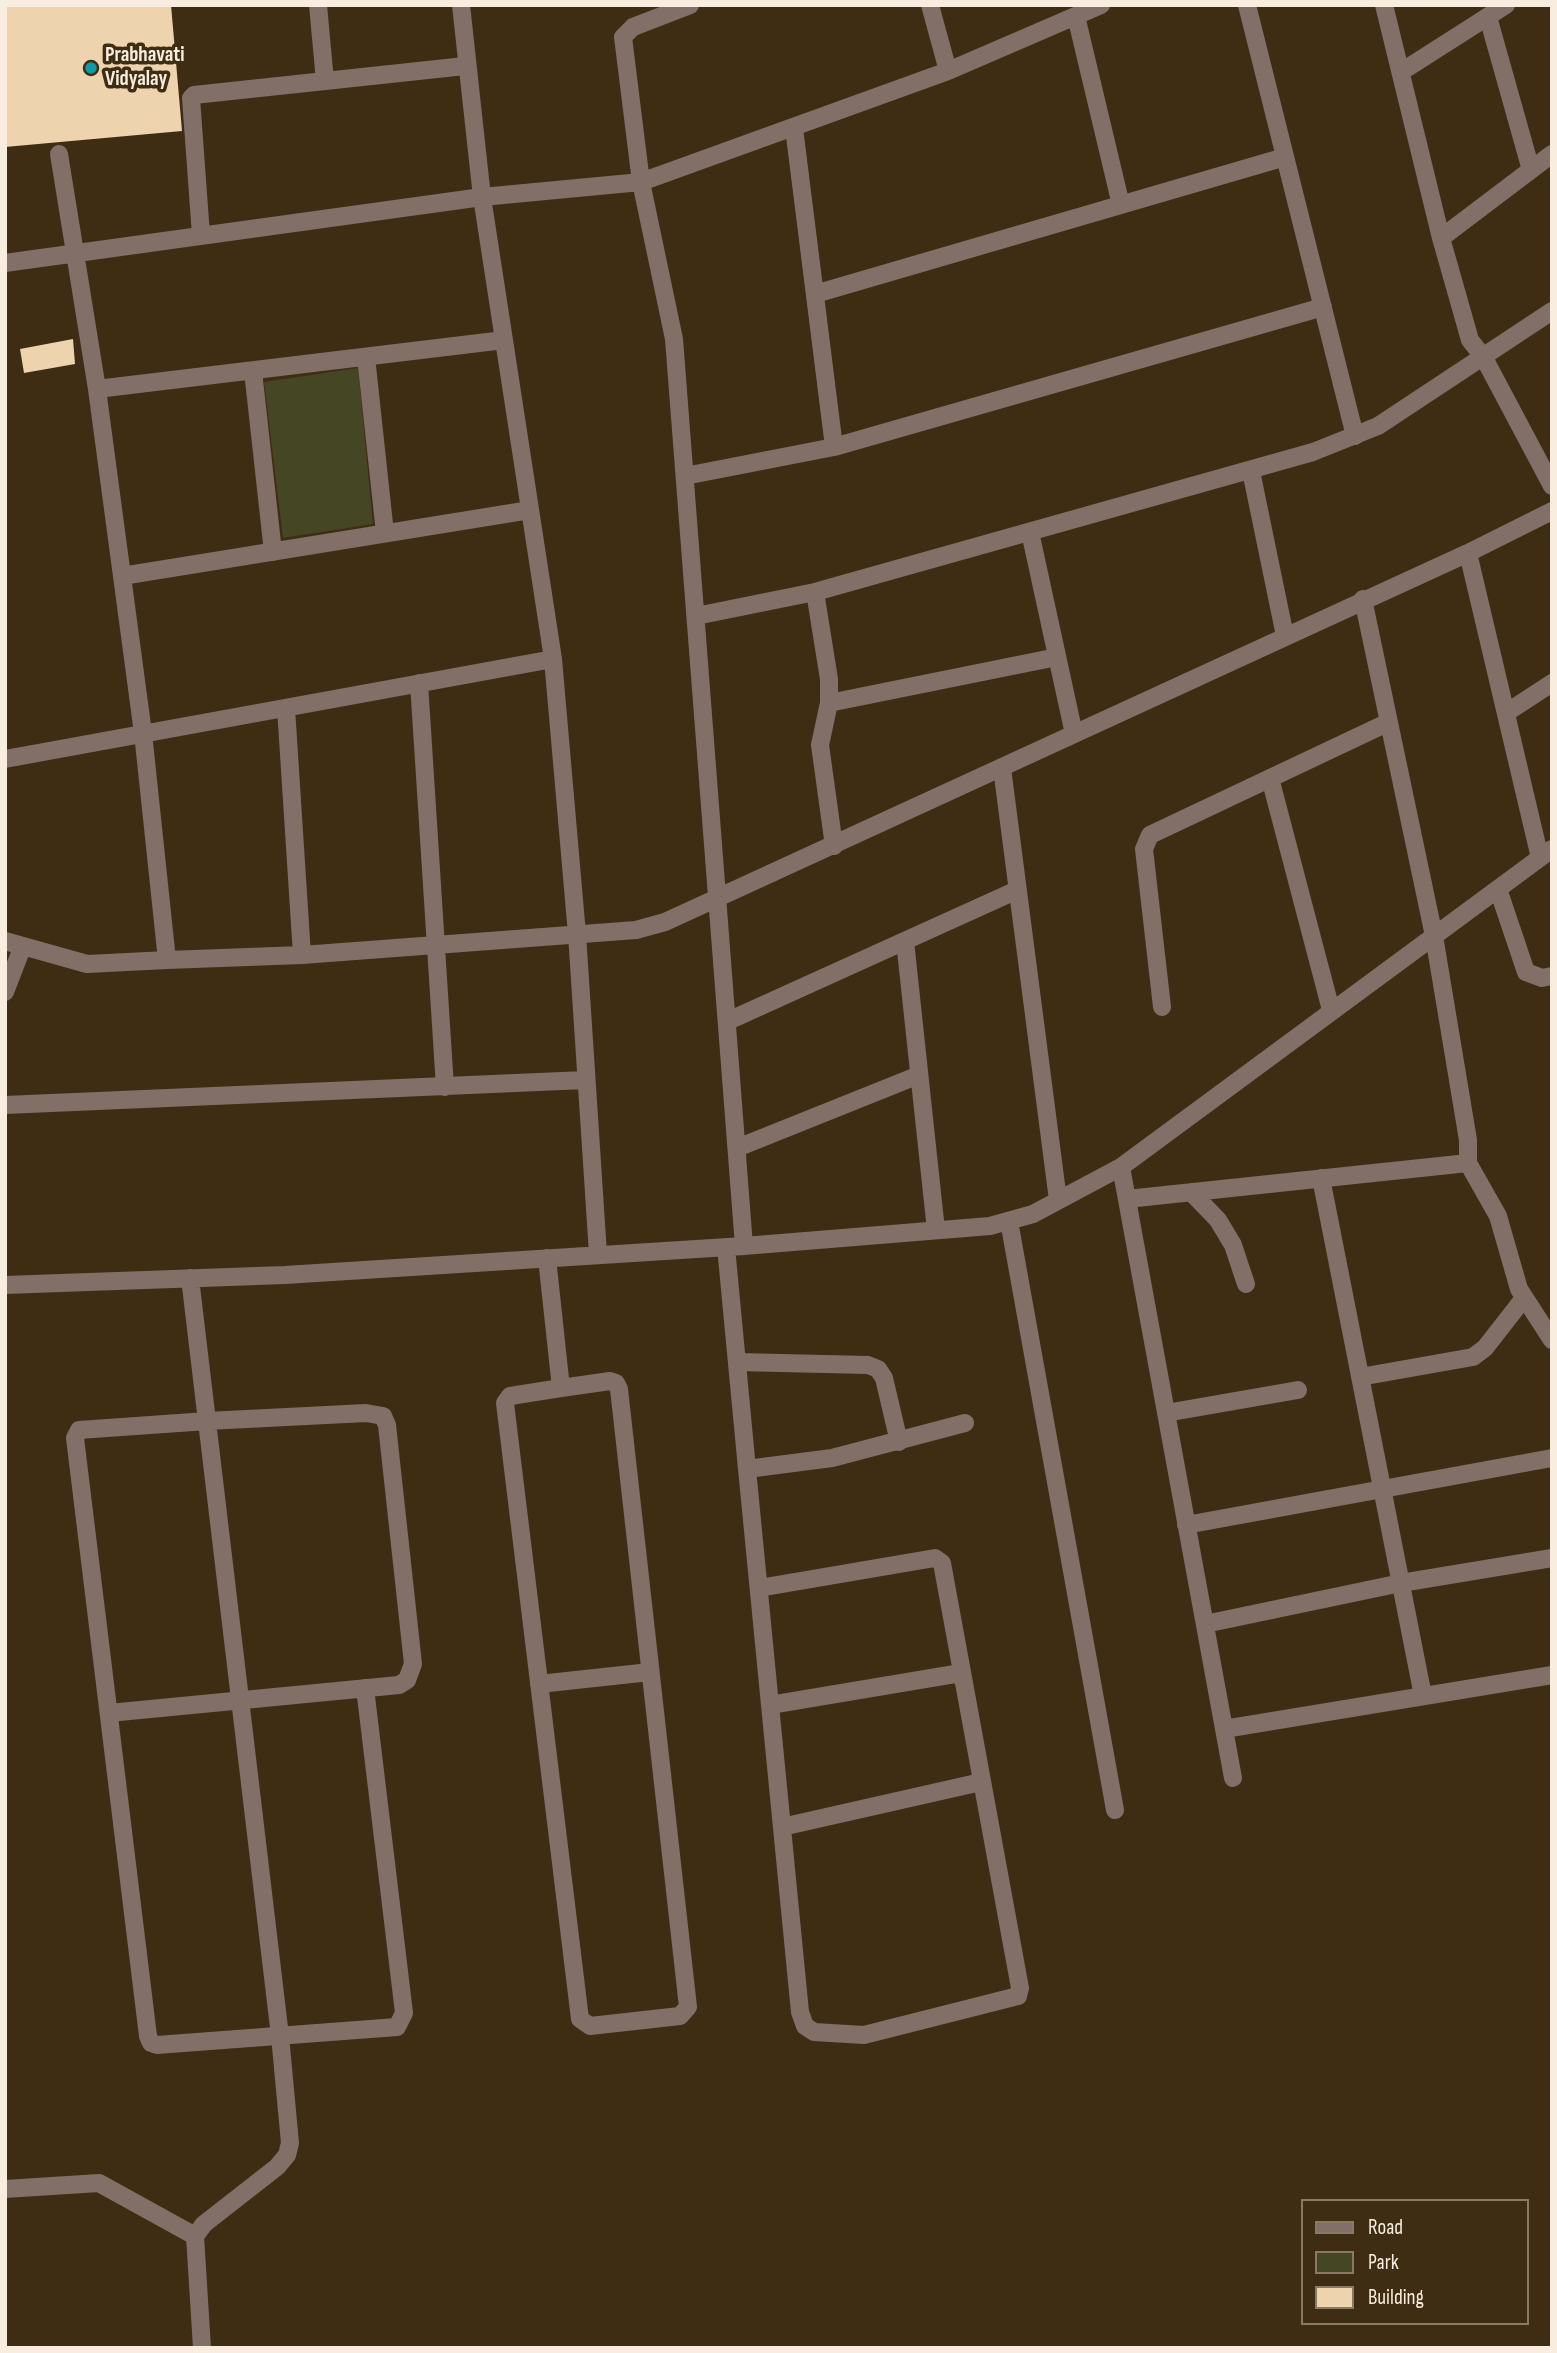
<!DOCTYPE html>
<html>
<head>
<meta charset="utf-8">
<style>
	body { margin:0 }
	#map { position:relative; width:1557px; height:2353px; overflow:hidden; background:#3e2d13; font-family:"Sofia Sans Condensed",sans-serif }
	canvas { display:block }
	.frame { position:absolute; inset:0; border:7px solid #f8edde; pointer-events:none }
	.legend { position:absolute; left:1301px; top:2199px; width:228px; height:126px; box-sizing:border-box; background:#3e2d13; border:2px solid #887a64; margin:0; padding:9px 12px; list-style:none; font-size:21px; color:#f8edde }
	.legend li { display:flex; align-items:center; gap:14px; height:35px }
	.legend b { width:35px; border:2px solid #887a64 }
</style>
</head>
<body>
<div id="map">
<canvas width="1557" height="2353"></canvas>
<div class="frame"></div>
<ul class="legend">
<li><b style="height:9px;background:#816f68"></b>Road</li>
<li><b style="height:19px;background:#454624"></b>Park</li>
<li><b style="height:19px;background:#edd3ae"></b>Building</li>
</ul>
</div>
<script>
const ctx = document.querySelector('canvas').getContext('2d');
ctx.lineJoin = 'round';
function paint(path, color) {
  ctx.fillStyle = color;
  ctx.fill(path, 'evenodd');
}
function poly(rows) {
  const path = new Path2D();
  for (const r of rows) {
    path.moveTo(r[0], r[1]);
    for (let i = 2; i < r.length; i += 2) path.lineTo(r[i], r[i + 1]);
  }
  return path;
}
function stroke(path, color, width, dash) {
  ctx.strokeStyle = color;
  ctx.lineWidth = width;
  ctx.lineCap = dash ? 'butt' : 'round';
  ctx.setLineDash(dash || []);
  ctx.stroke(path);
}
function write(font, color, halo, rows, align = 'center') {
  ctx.font = font + ' "Sofia Sans Condensed",sans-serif';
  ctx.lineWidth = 7;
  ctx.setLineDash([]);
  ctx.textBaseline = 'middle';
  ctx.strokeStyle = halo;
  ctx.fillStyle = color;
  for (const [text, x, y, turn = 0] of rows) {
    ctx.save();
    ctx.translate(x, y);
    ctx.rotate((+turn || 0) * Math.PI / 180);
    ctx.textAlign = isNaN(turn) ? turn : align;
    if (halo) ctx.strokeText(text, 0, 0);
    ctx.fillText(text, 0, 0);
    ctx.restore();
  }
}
const green = poly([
	[358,368,373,524,283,538,264,382]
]);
const building = poly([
	[5,5,171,5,182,131,5,147],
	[73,339,75,364,24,373,20,349]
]);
const street = poly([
	[318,5,325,81,465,66],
	[461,5,482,197,553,659,577,934,598,1254],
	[690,5,633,27,623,37,641,182,948,71,1101,5],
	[930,5,948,71],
	[1247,5,1355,436],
	[1384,5,1441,238,1552,154],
	[1076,16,1121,205],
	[1488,17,1531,170],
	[1401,72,1506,5],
	[794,128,834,447],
	[59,154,97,389,143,733,167,960,302,955,636,930,665,922,1468,553,1552,511],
	[201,235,191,98,194,95,325,81],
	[1441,238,1470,340,1484,358,1552,486],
	[5,263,482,197,641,182,674,339,744,1246],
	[815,294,1285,157],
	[366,357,385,533],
	[253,371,273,552],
	[97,389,504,340],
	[1251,471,1285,636],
	[685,476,834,447,1323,307],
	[1030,532,1074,734],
	[1468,553,1540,858],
	[122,576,530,510],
	[815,592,829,679,829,703,820,745,834,846],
	[1363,599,1434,936,1468,1140,1468,1163],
	[696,616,815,592,1313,452,1378,426,1552,311],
	[419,683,445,1087],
	[829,703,1057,657],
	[286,708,302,955],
	[1506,713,1552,683],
	[5,759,553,659],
	[1002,768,1058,1200],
	[1270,778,1331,1010],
	[1498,889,1526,972,1542,978,1552,976],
	[5,941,87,964,167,960],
	[905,941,936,1230],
	[5,992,22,948],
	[1162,1007,1144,849,1150,835,1389,722],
	[728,1021,1015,891],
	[5,1105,585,1080],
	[737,1148,919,1075],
	[1121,1167,1233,1778],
	[1321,1178,1423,1696],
	[1191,1192,1218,1220,1233,1245,1246,1284],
	[1127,1199,1468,1163,1498,1216,1519,1289,1552,1340],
	[1009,1221,1115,1810],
	[726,1247,747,1469,770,1705,800,2012,805,2026,814,2032,864,2035,1018,1996,1020,1988,942,1563,935,1558,759,1588],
	[547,1258,561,1388,610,1381,616,1383,619,1389,688,2007,680,2016,590,2026,580,2019,505,1403,510,1396,561,1388],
	[190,1278,280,2036,290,2143,287,2155,277,2167,204,2224,195,2236,202,2348],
	[5,1285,285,1275,744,1246,990,1226,1033,1214,1121,1167,1552,849],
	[737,1362,868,1365,878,1369,884,1378,899,1442],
	[1360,1377,1473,1357,1485,1348,1524,1298],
	[1166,1413,1298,1390],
	[747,1469,832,1458,965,1423],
	[1186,1525,1552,1458],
	[1205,1624,1401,1583,1552,1558],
	[539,1684,650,1672],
	[770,1705,961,1673],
	[109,1713,399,1685,407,1680,413,1664,387,1425,383,1416,366,1413,207,1421,79,1430,75,1438,148,2036,151,2043,157,2045,397,2027,404,2013,365,1688],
	[1224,1729,1552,1675],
	[782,1827,981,1782],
	[5,2189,99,2183,195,2236]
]);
const markers = [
	[91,68,7,"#0f9aa8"]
];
const poiNames = [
	["Prabhavati",105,56],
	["Vidyalay",105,80]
];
paint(green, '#454624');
paint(building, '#edd3ae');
stroke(street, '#816f68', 18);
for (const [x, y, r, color] of markers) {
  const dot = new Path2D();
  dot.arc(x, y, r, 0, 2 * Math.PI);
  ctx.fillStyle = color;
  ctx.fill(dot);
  stroke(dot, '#3e2d13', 2.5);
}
write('bold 21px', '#f8edde', '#3e2d13', poiNames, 'left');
</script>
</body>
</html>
